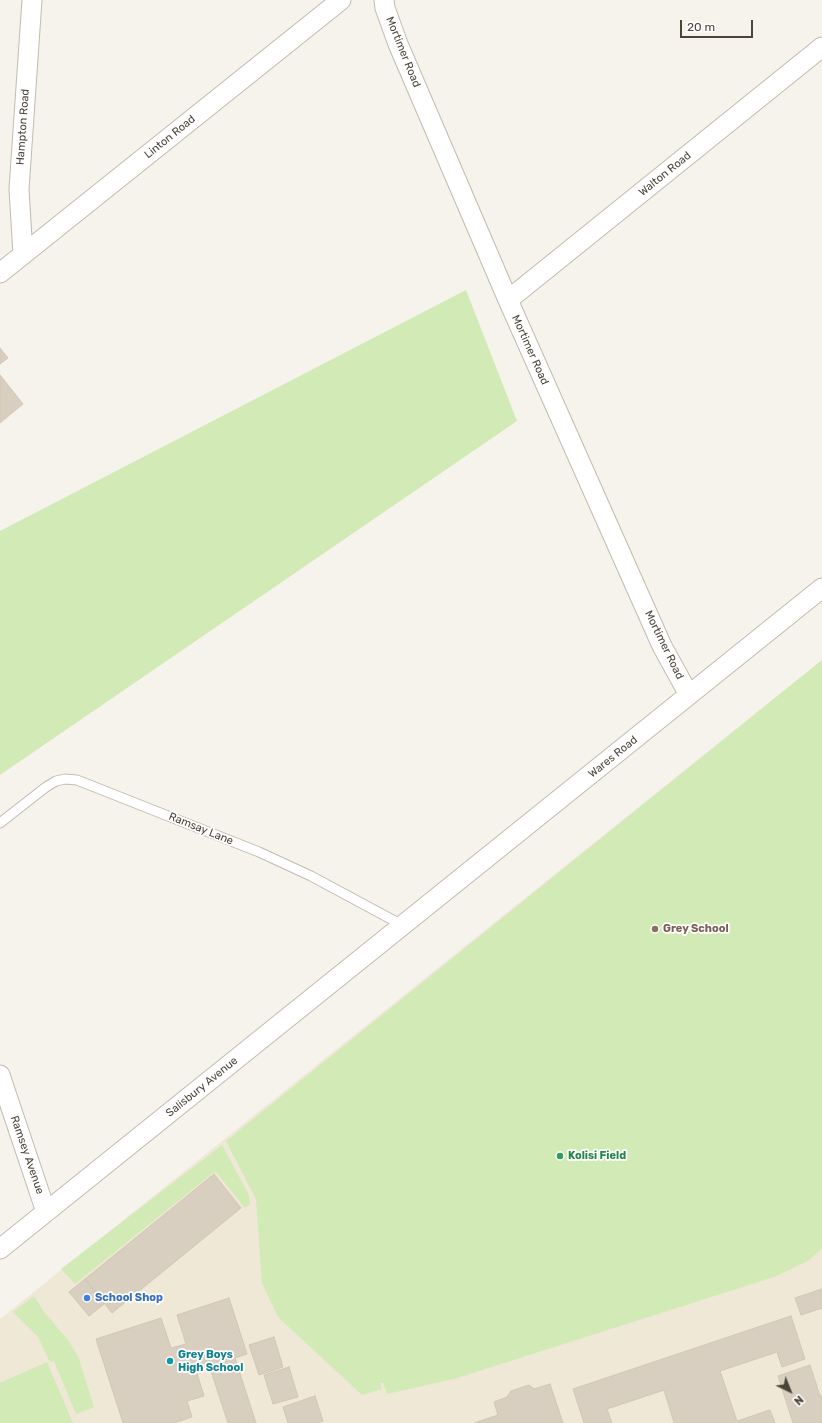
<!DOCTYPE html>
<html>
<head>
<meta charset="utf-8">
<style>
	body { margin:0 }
	#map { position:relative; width:822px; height:1423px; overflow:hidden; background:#f6f3ec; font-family:Rubik,sans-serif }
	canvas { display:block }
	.north { position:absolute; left:770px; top:1371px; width:40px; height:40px; -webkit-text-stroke:3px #fff; paint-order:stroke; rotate:137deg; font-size:11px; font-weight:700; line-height:16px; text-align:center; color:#4b4439 }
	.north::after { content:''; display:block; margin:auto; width:14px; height:18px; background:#4b4439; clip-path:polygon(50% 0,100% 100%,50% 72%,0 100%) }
	.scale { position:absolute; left:680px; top:20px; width:73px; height:18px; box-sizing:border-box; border:2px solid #4b4439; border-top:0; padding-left:5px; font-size:12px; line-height:14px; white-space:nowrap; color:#4b4439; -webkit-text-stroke:3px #fff; paint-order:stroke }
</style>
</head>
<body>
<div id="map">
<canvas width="822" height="1423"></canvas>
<div class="north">N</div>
<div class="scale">20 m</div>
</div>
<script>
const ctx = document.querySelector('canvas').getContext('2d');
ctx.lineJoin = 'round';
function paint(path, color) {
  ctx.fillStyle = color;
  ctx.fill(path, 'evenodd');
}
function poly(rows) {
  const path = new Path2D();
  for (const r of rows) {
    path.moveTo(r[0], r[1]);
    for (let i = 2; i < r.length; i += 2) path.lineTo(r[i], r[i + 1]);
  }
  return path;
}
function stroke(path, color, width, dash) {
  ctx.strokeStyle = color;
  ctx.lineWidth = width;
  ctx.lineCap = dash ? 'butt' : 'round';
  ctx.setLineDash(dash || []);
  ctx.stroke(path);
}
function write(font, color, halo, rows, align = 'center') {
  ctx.font = font + ' Rubik,sans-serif';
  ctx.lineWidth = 3.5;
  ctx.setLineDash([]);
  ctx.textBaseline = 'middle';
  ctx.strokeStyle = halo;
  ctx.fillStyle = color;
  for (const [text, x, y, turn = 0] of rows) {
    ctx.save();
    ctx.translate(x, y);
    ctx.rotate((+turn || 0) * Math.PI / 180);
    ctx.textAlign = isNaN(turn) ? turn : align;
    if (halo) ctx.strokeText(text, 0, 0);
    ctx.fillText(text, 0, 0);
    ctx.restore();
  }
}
const education = poly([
	[822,660,822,1423,0,1423,0,1319]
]);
const green = poly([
	[466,290,517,421,0,775,0,531],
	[822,660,822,1248,808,1261,774,1277,454,1379,387,1394,383,1383,380,1383,382,1389,362,1395,278,1317,262,1283,256,1199,226,1141],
	[222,1145,249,1195,250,1204,245,1208,216,1172,213,1173,75,1284,61,1269],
	[34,1296,44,1312,67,1339,78,1356,94,1407,76,1414,54,1361,50,1362,38,1337,13,1312],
	[47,1362,73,1423,0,1423,0,1383]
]);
const building = poly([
	[0,348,8,358,0,364,0,348],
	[0,375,23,404,0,423,0,375],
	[214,1174,241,1208,112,1313,85,1279,214,1174],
	[85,1279,104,1304,89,1316,69,1292,85,1279],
	[822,1289,822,1308,801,1315,795,1298,822,1289],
	[229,1298,247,1354,235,1358,256,1423,228,1423,209,1365,196,1370,204,1396,187,1401,192,1417,174,1423,123,1423,96,1339,161,1318,171,1348,186,1344,177,1315,229,1298],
	[791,1316,805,1359,782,1367,777,1352,720,1371,737,1421,770,1410,775,1423,674,1423,664,1390,607,1409,612,1423,584,1423,573,1389,791,1316],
	[274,1337,283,1367,259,1375,249,1345,274,1337],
	[810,1365,820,1396,822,1396,822,1423,793,1423,778,1376,810,1365],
	[289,1367,298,1397,273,1404,264,1375,289,1367],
	[550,1384,563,1423,474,1423,498,1415,494,1402,507,1397,511,1391,529,1385,534,1389,550,1384],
	[315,1396,323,1421,317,1423,288,1423,283,1407,315,1396]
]);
const service = poly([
	[0,823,46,787,56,781,65,779,77,780,259,852,311,876,404,926]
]);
const minor = poly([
	[384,0,385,8,398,44,508,300,662,646,689,695],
	[23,255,19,189,32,0],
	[0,273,341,0],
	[508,300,822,47],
	[0,1075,46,1212],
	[0,1249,822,588]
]);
const markers = [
	[655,929,4,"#8d6e63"],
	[560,1156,4,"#2e9e5b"],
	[87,1298,4,"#3f7fe0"],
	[170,1361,4,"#0f9aa8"]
];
const streetNames = [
	["Mortimer Road",403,52,68],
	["Hampton Road",23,127,-86],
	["Linton Road",170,137,-39],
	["Walton Road",665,174,-39],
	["Mortimer Road",530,350,66],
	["Mortimer Road",664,645,64],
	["Wares Road",613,757,-39],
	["Ramsay Lane",201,829,22],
	["Salisbury Avenue",202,1087,-39],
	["Ramsey Avenue",27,1155,71]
];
const educationNames = [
	["Grey School",663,929]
];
const leisureNames = [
	["Kolisi Field",568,1156]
];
const shopNames = [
	["School Shop",95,1298]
];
const cultureNames = [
	["Grey Boys",178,1355],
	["High School",178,1368]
];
paint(education, '#efe8d6');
paint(green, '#d2eab5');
paint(building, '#d8cfc1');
stroke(building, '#d3c7b4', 1);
stroke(service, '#c2bbae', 11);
stroke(minor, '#c2bbae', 21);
stroke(service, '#fff', 9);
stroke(minor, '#fff', 19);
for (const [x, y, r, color] of markers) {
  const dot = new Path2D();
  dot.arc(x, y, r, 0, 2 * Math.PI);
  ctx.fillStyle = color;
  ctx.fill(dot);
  stroke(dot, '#fff', 1.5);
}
write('11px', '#4b4439', '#fff', streetNames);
write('bold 11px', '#785e54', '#fff', educationNames, 'left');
write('bold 11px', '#27864d', '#fff', leisureNames, 'left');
write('bold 11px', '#366cbe', '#fff', shopNames, 'left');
write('bold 11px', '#0d838f', '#fff', cultureNames, 'left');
</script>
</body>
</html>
